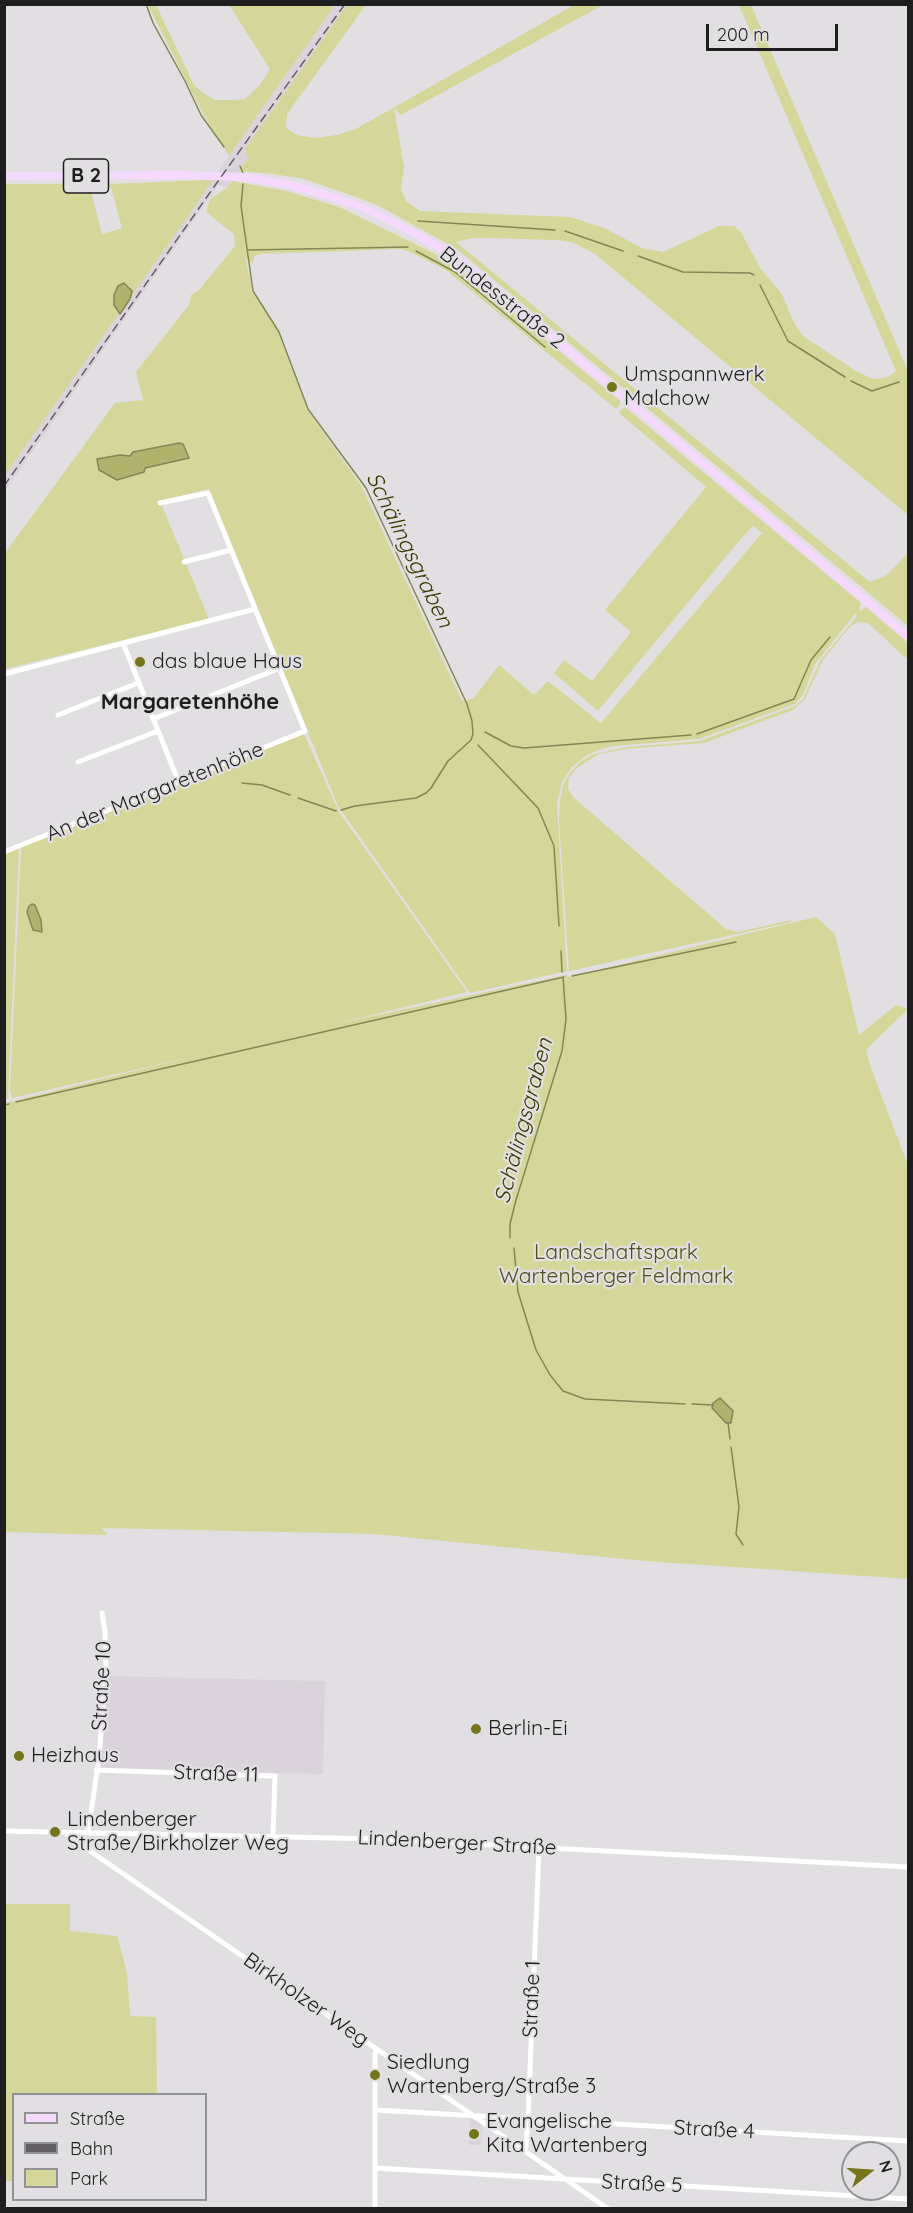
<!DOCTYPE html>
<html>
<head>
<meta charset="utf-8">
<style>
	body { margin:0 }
	#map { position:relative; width:913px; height:2213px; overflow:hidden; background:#e1dfe2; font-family:Quicksand,sans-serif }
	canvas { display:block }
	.frame { position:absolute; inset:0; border:6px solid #1f1e1f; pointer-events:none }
	.legend { position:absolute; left:12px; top:2093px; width:195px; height:108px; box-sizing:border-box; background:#e1dfe2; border:2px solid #939294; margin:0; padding:8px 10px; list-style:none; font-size:18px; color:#1f1e1f }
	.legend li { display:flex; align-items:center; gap:12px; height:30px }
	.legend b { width:30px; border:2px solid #939294 }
	.north { position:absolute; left:841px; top:2141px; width:60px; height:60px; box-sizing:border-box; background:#e1dfe2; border:2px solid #939294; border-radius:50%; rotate:73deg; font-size:16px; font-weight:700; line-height:24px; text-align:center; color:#1f1e1f }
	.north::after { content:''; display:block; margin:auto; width:21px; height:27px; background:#75751c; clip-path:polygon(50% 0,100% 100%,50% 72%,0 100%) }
	.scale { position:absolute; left:706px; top:24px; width:132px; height:27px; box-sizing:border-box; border:3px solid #1f1e1f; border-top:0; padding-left:8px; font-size:18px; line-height:21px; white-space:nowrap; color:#1f1e1f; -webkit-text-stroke:4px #e1dfe2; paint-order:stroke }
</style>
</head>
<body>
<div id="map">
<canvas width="913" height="2213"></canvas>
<div class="frame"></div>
<ul class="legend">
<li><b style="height:8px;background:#f5d9fe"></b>Straße</li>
<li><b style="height:8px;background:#615f61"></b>Bahn</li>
<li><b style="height:16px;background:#d5d79a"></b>Park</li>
</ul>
<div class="north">N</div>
<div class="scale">200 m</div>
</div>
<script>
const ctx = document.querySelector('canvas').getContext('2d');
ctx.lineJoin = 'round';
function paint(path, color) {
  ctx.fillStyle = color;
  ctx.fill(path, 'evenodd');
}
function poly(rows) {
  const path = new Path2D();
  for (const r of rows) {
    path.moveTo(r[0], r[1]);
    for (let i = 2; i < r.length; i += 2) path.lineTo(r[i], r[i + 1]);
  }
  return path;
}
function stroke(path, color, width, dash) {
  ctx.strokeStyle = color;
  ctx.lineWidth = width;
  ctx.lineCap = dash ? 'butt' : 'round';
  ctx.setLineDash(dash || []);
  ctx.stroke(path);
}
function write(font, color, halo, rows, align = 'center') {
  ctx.font = font + ' Quicksand,sans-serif';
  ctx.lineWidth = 4.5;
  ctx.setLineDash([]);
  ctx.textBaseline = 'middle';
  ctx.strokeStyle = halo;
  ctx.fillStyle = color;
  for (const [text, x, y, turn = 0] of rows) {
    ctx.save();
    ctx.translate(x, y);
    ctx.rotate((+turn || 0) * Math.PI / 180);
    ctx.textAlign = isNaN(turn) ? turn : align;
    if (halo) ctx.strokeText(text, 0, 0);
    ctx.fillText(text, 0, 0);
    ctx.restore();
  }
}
const built = poly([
	[335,5,347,5,246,149,248,159,227,188,218,185,5,491,5,475],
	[107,1676,325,1681,323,1774,98,1769],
	[470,2118,482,2125,481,2145,469,2145]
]);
const green = poly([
	[148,5,156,5,194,85,203,93,215,100,234,100,245,99,260,85,270,69,229,5,335,5,229,156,202,112],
	[347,5,366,5,287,114,286,128,297,135,315,138,336,135,356,129,574,5,603,5,401,115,394,108,404,167,401,190,406,201,420,211,570,217,604,228,642,248,663,252,719,226,734,226,741,232,760,268,782,294,793,321,803,336,856,371,873,379,888,377,896,371,739,5,751,5,908,371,908,515,595,254,572,242,556,240,486,238,473,238,456,242,870,582,887,575,908,553,908,626,457,249,379,206,356,197,304,179,273,174,238,171,248,159,245,149],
	[209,180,212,182,5,475,5,184,89,184,102,234,122,228,110,184],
	[232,181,287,191,339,207,442,257,458,268,620,401,620,405,616,409,446,270,410,252,400,249,261,254,254,256,253,263,246,259,252,292,276,327,308,411,362,487,462,701,474,698,499,665,534,695,548,681,601,723,762,533,753,526,739,541,598,711,554,673,564,660,592,681,631,632,605,610,706,487,619,413,622,409,626,408,861,603,859,608,861,611,866,607,908,643,908,660,868,623,857,622,849,628,823,660,805,699,793,710,704,743,625,749,599,754,577,768,569,778,568,789,574,798,726,929,738,932,791,920,791,922,569,971,559,820,560,800,563,785,570,773,580,762,594,754,628,747,700,741,795,706,803,699,820,661,857,616,855,614,815,664,803,695,795,704,699,739,614,746,601,749,587,755,572,767,562,782,557,804,567,971,470,993,338,806,209,489,160,501,209,619,5,669,5,553,115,403,143,400,136,372,189,305,191,295,198,291,235,246,234,234,206,212,210,199,227,188],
	[304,734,339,812,467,992,335,1024,566,975,569,977,816,917,835,934,859,1035,896,1005,908,1009,866,1050,871,1068,908,1165,908,1579,645,1561,374,1534,102,1528,107,1535,5,1532,5,1103,191,1057,12,1098,10,1089,21,850,22,847],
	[27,909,39,916,43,931,33,930],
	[19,848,8,1099,5,1100,5,854],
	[5,1904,70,1904,70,1931,117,1936,127,1972,130,2016,156,2017,157,2094,14,2094,13,2181,4,2181]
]);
const water = poly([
	[124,283,132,291,130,299,120,314,114,305,114,295,118,286,124,283],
	[179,443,183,444,189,458,145,468,144,472,117,480,99,470,97,459,120,455,130,456,133,452,179,443],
	[32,904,35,905,41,920,42,932,33,930,27,912,29,906,32,904],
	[720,1398,733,1411,731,1423,726,1423,712,1408,713,1403,720,1398]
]);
const stream = poly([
	[146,4,153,23,185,81,201,115,224,147],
	[240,166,243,173],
	[243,184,241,206,253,291,279,332,308,409,366,488,467,704,472,721,473,734,471,740,448,761,431,788,426,793,416,798,355,806,341,810],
	[418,221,555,230],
	[565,231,623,251],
	[247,250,408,247],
	[416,251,455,272,545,347],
	[638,256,683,272,750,273,754,275],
	[760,285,788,341,845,377],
	[851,381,872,391,899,382],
	[485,732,511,746,524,748,691,735],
	[697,734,794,699,811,660,830,637],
	[478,745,538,808,554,846,559,926],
	[242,783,262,785,290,795],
	[298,798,336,811],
	[561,951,562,972],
	[572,976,736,942],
	[16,1102,564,977],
	[4,1105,9,1104],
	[510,1238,510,1224,516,1200,562,1051,566,1019,563,977],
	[514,1248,518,1292,536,1350,550,1375,563,1391,585,1399,685,1404],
	[692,1404,713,1405],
	[728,1422,730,1439],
	[731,1447,739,1507,736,1534,743,1545]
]);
const minor = poly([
	[184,562,231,550],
	[123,643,179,783],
	[4,674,255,609],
	[58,715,138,683],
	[153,719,280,668],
	[78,762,158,731],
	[4,852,305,731,208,493,160,503],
	[96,1770,275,1776,273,1835],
	[4,1831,379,1839,908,1867],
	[67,1832,67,1835,607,2208],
	[88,1832,99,1759,106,1670,105,1632,102,1613],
	[375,2110,908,2141],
	[524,2151,526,2147,528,2119,539,1848],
	[375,2168,908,2199],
	[375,2208,375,2054,377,2049]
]);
const primary = poly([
	[4,176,178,175,244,177,290,185,323,194,361,207,401,226,446,251,470,268,908,636]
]);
const rail = poly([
	[4,486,216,184,345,4]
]);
const markers = [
	[612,387,6,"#75751c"],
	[140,662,6,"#75751c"],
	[476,1729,6,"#75751c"],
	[19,1756,6,"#75751c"],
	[55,1832,6,"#75751c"],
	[375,2075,6,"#75751c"],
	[474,2134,6,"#75751c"]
];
const shields = [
	[86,176,45]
];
const shieldNames = [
	["B 2",86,176]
];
const streetNames = [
	["Bundesstraße 2",502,298,38],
	["An der Margaretenhöhe",155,792,-22],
	["Straße 10",102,1686,-87],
	["Straße 11",216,1774,2],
	["Lindenberger Straße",457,1843,3],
	["Straße 1",532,1999,-88],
	["Birkholzer Weg",306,2000,35],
	["Straße 4",714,2130,3],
	["Straße 5",642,2184,3]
];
const poiNames = [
	["Umspannwerk",624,375],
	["Malchow",624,399],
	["das blaue Haus",152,662],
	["Berlin-Ei",488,1729],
	["Heizhaus",31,1756],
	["Lindenberger",67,1820],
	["Straße/Birkholzer Weg",67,1844],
	["Siedlung",387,2063],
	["Wartenberg/Straße 3",387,2087],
	["Evangelische",486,2122],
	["Kita Wartenberg",486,2146]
];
const parkNames = [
	["Landschaftspark",616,1253],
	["Wartenberger Feldmark",616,1277]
];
const waterNames = [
	["Schälingsgraben",409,550,64],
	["Schälingsgraben",524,1121,-75]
];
const neighbourhoodNames = [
	["Margaretenhöhe",190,702]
];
paint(built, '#dad3dc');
paint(green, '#d5d79a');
paint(water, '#b1b36c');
stroke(water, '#858655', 1.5);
stroke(stream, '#858655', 1.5);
stroke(minor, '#fff', 5);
stroke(primary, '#f5d9fe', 8);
stroke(rail, '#615f61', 1.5, [9, 4.5]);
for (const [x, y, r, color] of markers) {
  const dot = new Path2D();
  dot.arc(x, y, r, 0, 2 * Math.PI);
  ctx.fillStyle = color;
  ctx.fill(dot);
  stroke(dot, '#e1dfe2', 2);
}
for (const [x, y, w] of shields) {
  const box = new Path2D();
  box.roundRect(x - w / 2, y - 17, w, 34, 4.5);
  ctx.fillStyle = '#e1dfe2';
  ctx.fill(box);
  stroke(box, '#1f1e1f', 1.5);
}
write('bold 20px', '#1f1e1f', null, shieldNames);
write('21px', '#1f1e1f', '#e1dfe2', streetNames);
write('21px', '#1f1e1f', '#e1dfe2', poiNames, 'left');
write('21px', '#4f4f1a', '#e1dfe2', parkNames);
write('italic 22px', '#3a3a00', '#e1dfe2', waterNames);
write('bold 22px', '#1f1e1f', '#e1dfe2', neighbourhoodNames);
</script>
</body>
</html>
